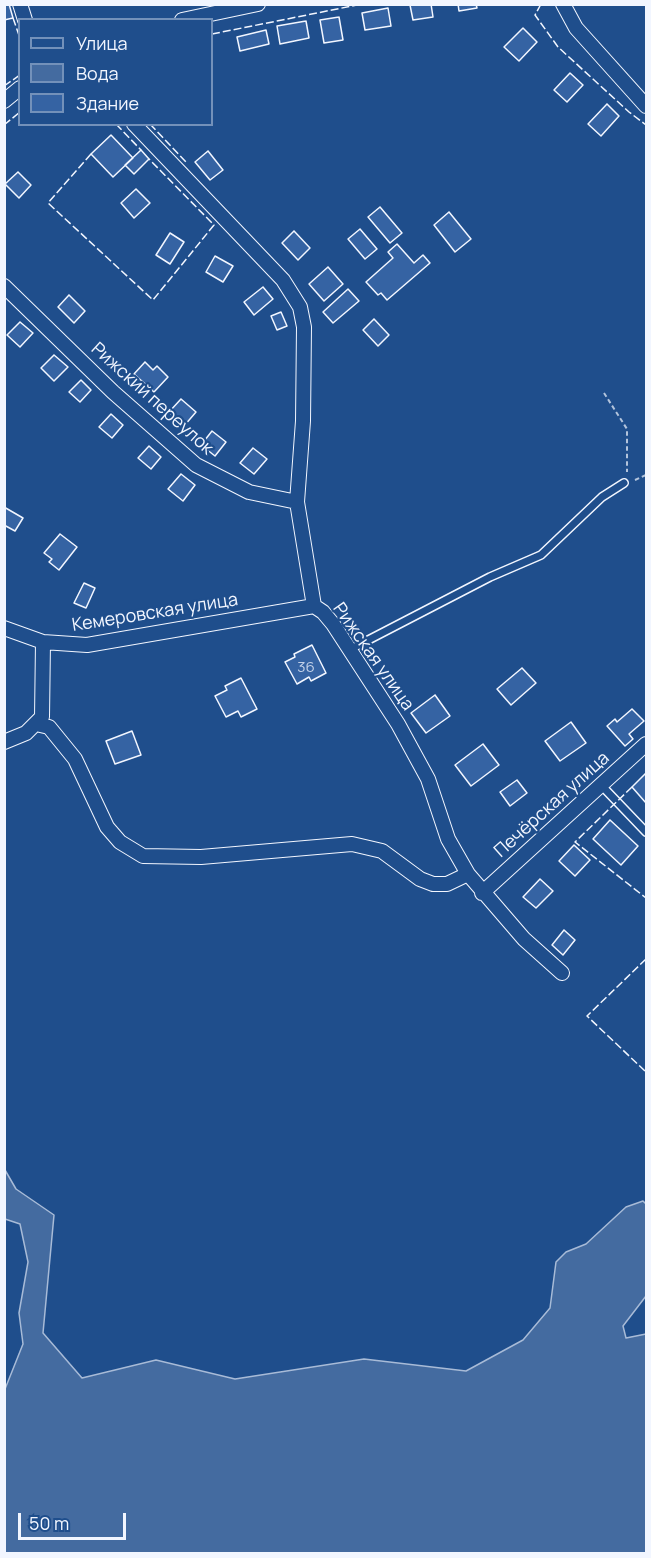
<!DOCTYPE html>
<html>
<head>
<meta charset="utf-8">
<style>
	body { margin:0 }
	#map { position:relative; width:651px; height:1558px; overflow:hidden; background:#1f4e8c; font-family:Manrope,sans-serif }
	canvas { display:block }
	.frame { position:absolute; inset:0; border:6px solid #f2f6ff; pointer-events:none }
	.legend { position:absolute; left:18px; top:18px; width:195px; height:108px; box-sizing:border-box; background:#1f4e8c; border:2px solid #7391ba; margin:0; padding:8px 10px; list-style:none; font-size:18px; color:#f2f6ff }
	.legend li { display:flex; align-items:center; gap:12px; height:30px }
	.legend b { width:30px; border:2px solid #7391ba }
	.scale { position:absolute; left:18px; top:1513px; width:108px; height:27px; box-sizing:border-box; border:3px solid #f2f6ff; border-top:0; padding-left:8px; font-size:18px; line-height:21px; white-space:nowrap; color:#f2f6ff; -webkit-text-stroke:4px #1f4e8c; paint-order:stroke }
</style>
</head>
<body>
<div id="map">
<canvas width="651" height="1558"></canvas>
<div class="frame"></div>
<ul class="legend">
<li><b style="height:8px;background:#1f4e8c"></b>Улица</li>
<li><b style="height:16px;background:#446ba0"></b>Вода</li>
<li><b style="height:16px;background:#3563a3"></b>Здание</li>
</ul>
<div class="scale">50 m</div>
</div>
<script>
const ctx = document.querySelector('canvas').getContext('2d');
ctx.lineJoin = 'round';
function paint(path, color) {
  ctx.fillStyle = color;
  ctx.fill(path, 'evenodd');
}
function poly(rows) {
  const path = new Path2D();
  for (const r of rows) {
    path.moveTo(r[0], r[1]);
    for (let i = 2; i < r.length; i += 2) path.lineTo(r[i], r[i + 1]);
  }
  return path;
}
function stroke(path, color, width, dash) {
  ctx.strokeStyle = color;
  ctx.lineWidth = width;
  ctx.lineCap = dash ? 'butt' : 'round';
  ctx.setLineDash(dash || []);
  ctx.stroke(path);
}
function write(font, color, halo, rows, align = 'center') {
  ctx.font = font + ' Manrope,sans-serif';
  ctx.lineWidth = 4.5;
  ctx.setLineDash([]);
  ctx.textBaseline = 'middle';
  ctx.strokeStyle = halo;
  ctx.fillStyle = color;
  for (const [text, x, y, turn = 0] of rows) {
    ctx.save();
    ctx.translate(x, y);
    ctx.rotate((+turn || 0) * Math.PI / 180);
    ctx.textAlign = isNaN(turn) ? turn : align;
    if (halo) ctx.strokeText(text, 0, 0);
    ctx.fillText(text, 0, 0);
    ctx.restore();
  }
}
const water = poly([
	[5,1170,16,1189,54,1215,43,1333,82,1378,156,1360,235,1379,364,1359,466,1371,523,1340,550,1308,556,1262,566,1252,586,1244,626,1207,643,1201,646,1204,646,1296,623,1326,626,1338,646,1334,646,1553,5,1553,5,1389,23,1344,19,1313,28,1262,20,1224,5,1219,5,1170]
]);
const building = poly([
	[4,4,9,4,13,18,4,20,4,4],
	[431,4,433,17,413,20,410,5,431,4],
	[458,4,476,4,477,8,459,11,458,4],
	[388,8,391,26,365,30,362,13,388,8],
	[339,17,343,40,324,43,320,20,339,17],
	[306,21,309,38,280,44,277,26,306,21],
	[523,28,537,42,519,61,504,47,523,28],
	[266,30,269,44,240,51,237,37,266,30],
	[570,73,583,85,567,102,554,90,570,73],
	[607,104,619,116,601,136,588,124,607,104],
	[111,135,133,158,113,177,91,154,111,135],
	[141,150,149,159,134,174,125,165,141,150],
	[208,151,223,170,210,180,195,162,208,151],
	[18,172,31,185,19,198,5,184,18,172],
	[136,189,150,203,134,218,121,203,136,189],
	[380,207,402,233,390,243,368,217,380,207],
	[449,212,471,239,455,252,434,225,449,212],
	[360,229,377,249,365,259,348,239,360,229],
	[294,231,310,248,298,260,282,243,294,231],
	[170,233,184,242,170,264,156,255,170,233],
	[397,244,414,263,423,255,430,263,387,300,381,293,378,295,366,282,393,258,388,252,397,244],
	[215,256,233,266,223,282,206,272,215,256],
	[328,267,343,284,324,301,309,284,328,267],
	[263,287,273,299,254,315,244,302,263,287],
	[348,289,359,301,333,323,323,312,348,289],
	[69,295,85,311,74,323,58,307,69,295],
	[281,312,287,326,277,330,271,316,281,312],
	[374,319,389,335,378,346,363,330,374,319],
	[20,322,33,333,20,347,7,335,20,322],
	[54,355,68,367,54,381,41,368,54,355],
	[145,362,153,370,157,366,168,377,154,392,134,374,145,362],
	[81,380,91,390,80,402,69,392,81,380],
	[181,399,196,412,184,426,169,412,181,399],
	[111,414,123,425,112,438,99,427,111,414],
	[212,431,226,442,215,456,201,445,212,431],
	[149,446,161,457,151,469,138,458,149,446],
	[253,448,267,459,254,474,240,463,253,448],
	[181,474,195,485,183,501,168,489,181,474],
	[4,507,23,518,15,531,4,525,4,507],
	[60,534,77,547,59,570,49,562,52,559,44,553,60,534],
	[84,583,95,588,86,608,74,603,84,583],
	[312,645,326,673,311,681,309,677,297,684,285,662,295,657,294,654,312,645],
	[522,668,536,683,511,705,497,689,522,668],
	[241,678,257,709,241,717,238,711,226,717,215,696,227,690,225,686,241,678],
	[435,695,450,716,426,733,411,713,435,695],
	[632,709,644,721,629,734,633,739,625,746,607,726,615,719,617,722,632,709],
	[571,722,586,743,560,761,545,741,571,722],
	[132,731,141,755,115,764,106,741,132,731],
	[483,744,499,765,471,786,455,765,483,744],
	[646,773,646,803,632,787,646,773],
	[517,780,527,793,510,806,500,792,517,780],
	[610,820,638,846,621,865,593,839,610,820],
	[574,845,590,860,575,876,559,861,574,845],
	[540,879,553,891,536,908,523,897,540,879],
	[564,930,575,940,563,955,552,945,564,930]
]);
const path = poly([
	[604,393,627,429,627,472],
	[635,480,646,475]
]);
const lane = poly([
	[349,650,490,577,541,555,602,497,624,483],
	[601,785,646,832]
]);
const street = poly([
	[20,4,25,20],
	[563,4,576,28,646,106],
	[182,20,258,4],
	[4,101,20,88],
	[134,124,283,280,300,307,304,327,303,421,297,502,314,606,323,612,333,624,398,724,428,779,448,839,468,874,524,939,562,973],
	[4,286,113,392,196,465,249,492,297,502],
	[4,628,43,642,87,645,314,606],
	[36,724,49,727,75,759,107,827,120,842,143,856,201,857,352,844,382,851,420,879,433,884,447,884,468,874],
	[4,742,26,733,42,717,43,642],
	[482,893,646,744]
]);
const fence = poly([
	[541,4,535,15,558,47,629,112,646,125],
	[13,18,20,38],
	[212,34,362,4],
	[4,86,20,75],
	[116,124,141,150],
	[150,124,186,162],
	[4,125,20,112],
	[91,154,48,203,153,300,214,225,149,159],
	[632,787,575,842,646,898],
	[646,959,587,1016,646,1072]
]);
const numberNames = [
	["36",306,668]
];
const streetNames = [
	["Рижский переулок",152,399,42],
	["Кемеровская улица",155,613,-9],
	["Рижская улица",373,657,55],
	["Печёрская улица",552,805,-42]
];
paint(water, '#446ba0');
stroke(water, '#a8bbd7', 1.5);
paint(building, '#3563a3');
stroke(building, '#f2f6ff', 1.5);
stroke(lane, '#f2f6ff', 10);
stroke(street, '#f2f6ff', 16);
stroke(path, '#b3c4dc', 2, [4.5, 3]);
stroke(lane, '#1f4e8c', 7);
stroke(street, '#1f4e8c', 14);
stroke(fence, '#f2f6ff', 1.5, [8, 3]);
write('15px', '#c3d1e8', null, numberNames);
write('18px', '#f2f6ff', '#1f4e8c', streetNames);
</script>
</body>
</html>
